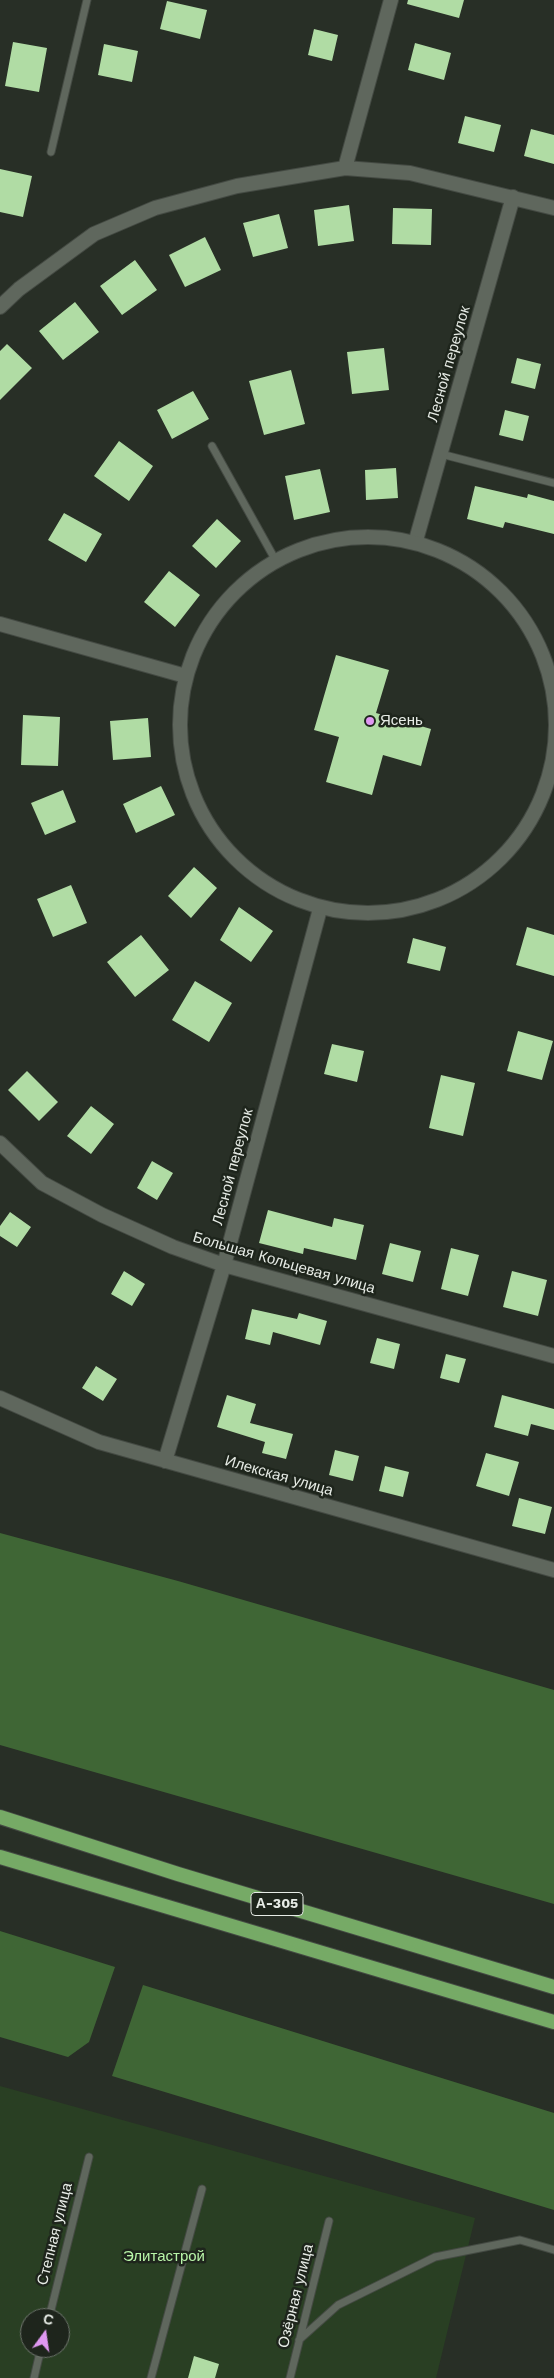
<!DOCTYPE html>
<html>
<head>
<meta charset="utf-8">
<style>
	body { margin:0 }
	#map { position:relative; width:554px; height:2378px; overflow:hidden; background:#282f26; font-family:"Work Sans",sans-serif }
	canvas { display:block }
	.north { position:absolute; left:20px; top:2308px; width:50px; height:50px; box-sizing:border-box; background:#1e251c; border:1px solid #6e756d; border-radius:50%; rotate:14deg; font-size:14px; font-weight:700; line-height:20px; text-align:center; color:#e7ece6 }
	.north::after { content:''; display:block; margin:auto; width:18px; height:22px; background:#df98f1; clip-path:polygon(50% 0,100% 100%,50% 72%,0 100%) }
</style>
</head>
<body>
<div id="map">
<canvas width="554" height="2378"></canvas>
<div class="north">С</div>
</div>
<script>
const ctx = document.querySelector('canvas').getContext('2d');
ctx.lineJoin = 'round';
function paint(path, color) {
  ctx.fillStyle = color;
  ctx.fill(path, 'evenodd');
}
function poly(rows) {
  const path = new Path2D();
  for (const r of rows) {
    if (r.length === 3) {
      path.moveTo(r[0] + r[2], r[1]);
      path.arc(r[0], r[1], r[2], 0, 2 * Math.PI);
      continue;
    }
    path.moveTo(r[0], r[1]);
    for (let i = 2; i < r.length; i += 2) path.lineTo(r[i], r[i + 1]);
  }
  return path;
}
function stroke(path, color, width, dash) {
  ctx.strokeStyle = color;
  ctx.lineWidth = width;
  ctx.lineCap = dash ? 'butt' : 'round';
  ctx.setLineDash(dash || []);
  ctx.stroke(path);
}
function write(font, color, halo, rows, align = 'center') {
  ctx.font = font + ' "Work Sans",sans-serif';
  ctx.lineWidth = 5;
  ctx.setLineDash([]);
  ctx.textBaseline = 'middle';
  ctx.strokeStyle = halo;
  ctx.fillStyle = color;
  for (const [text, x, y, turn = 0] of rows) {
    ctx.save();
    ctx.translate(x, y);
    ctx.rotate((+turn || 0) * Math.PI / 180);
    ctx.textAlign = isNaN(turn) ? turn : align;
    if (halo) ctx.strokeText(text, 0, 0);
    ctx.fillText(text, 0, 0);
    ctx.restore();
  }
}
const green = poly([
	[0,2086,475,2218,436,2378,0,2378],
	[30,2318,60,2318,60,2348,30,2348]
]);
const forest = poly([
	[0,1533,178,1581,554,1690,554,1904,0,1745],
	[0,1931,115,1967,89,2042,68,2057,0,2037],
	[143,1985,554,2113,554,2210,112,2076]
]);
const building = poly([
	[408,0,464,0,459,18,407,4],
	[167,1,207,10,200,39,160,29],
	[314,29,338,35,332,61,308,55],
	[13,42,47,48,39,92,5,86],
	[415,43,451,53,444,80,408,70],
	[104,44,138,51,132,82,98,75],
	[465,116,501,125,494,152,458,143],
	[531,129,554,135,554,164,524,156],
	[0,169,32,176,23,217,0,212],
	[349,205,354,241,318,246,314,210],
	[393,208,432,209,431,245,392,244],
	[279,214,288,248,253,257,243,223],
	[205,237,221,270,185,287,169,255],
	[135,260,157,290,122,315,100,286],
	[75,302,99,332,63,360,39,331],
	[7,344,32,368,0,400,0,351],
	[384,348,389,390,352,394,347,352],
	[517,358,541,364,535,389,511,383],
	[291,370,305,424,264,435,249,381],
	[193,391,209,419,172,439,157,410],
	[505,410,529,416,523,441,499,435],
	[119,441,153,466,129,501,94,476],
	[396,468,398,498,366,500,365,470],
	[320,469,330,512,294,520,285,476],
	[475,486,527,498,528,494,554,501,554,534,505,522,503,528,467,519],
	[64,513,102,534,86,562,48,540],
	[217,519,241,541,216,568,192,546],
	[169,571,200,595,175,627,144,602],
	[336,655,389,670,376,713,431,729,421,766,383,755,372,795,326,782,339,737,314,730],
	[23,715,60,717,58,766,21,765],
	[148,718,151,757,113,760,110,721],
	[161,786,175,815,136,833,123,804],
	[63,790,76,822,45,835,31,803],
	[194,867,217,888,191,918,168,896],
	[71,885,87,923,53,937,37,899],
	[239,907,273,931,251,962,220,940],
	[527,927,554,935,554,976,516,965],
	[141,935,169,970,135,997,107,962],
	[413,938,446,947,440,971,407,963],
	[195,981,232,1003,209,1042,172,1020],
	[518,1031,553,1041,542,1080,507,1071],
	[332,1044,364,1051,357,1082,324,1074],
	[27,1071,58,1102,39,1121,8,1090],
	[441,1075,475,1083,463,1136,429,1128],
	[91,1106,114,1124,91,1154,67,1136],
	[152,1161,173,1173,157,1200,137,1188],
	[268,1210,332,1227,334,1218,364,1225,356,1260,304,1248,303,1254,259,1243],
	[10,1212,31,1227,17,1247,0,1236,0,1226],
	[390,1243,421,1251,413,1282,382,1274],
	[451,1248,479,1255,468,1296,441,1289],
	[124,1271,145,1284,132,1306,111,1294],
	[512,1271,547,1280,538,1316,503,1307],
	[252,1309,297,1319,299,1313,327,1321,320,1345,273,1332,270,1345,245,1339],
	[377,1338,400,1344,394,1369,370,1363],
	[446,1354,466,1359,459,1383,440,1378],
	[96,1366,117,1379,103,1401,82,1388],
	[227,1395,256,1404,250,1423,293,1434,286,1459,262,1453,265,1442,217,1427],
	[502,1395,554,1409,554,1430,531,1424,528,1436,494,1427],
	[335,1450,359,1456,353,1481,329,1475],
	[486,1453,519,1462,509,1496,476,1486],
	[385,1466,409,1472,403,1497,379,1491],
	[519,1498,552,1507,545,1534,512,1526],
	[194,2356,219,2364,215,2378,188,2378]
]);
const service = poly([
	[51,152,87,0],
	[212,446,276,561],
	[441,454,554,483],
	[49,2318,89,2157],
	[299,2340,338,2305,435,2257,520,2240,554,2250],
	[34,2378,41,2348],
	[151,2378,202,2189],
	[290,2378,329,2221]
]);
const minor = poly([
	[345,168,391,0],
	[0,307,19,289,94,234,155,208,237,186,345,168,410,173,554,208],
	[416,540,513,197],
	[0,1143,42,1183,102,1215,173,1247,224,1265,554,1356],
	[0,1398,99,1442,554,1570],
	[165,1461,224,1265,320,909]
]);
const tertiary = poly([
	[368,725,188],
	[0,624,182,675]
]);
const trunk = poly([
	[0,1817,178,1874,554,1987],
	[0,1857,554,2022]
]);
const markers = [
	[370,721,5,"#df98f1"]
];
const shields = [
	[277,1904,52]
];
const shieldNames = [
	["А-305",277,1904]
];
const streetNames = [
	["Лесной переулок",449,364,-74],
	["Лесной переулок",233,1167,-75],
	["Большая Кольцевая улица",284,1263,16],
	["Илекская улица",279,1476,16],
	["Степная улица",55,2234,-76],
	["Озёрная улица",296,2296,-76]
];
const poiNames = [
	["Ясень",380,721]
];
const parkNames = [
	["Элитастрой",164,2257]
];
paint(green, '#293f23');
paint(forest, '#3f6635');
paint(building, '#b0dca4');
stroke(service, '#444a43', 9);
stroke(minor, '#444a43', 16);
stroke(tertiary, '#444a43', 16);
stroke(trunk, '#444a43', 16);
stroke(service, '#5f675d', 7);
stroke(minor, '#5f675d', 14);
stroke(tertiary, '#5f675d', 14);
stroke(trunk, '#76aa66', 14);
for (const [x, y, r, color] of markers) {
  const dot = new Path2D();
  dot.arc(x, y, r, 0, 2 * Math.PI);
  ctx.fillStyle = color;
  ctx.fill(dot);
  stroke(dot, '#1e251c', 2);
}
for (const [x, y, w] of shields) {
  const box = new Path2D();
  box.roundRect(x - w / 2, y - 11.5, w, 23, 4);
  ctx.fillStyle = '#1e251c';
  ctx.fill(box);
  stroke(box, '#e7ece6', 1);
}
write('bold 14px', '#e7ece6', null, shieldNames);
write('15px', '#e7ece6', '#1e251c', streetNames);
write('15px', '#e7ece6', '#1e251c', poiNames, 'left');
write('15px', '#b8f4a8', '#1e251c', parkNames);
</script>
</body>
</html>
